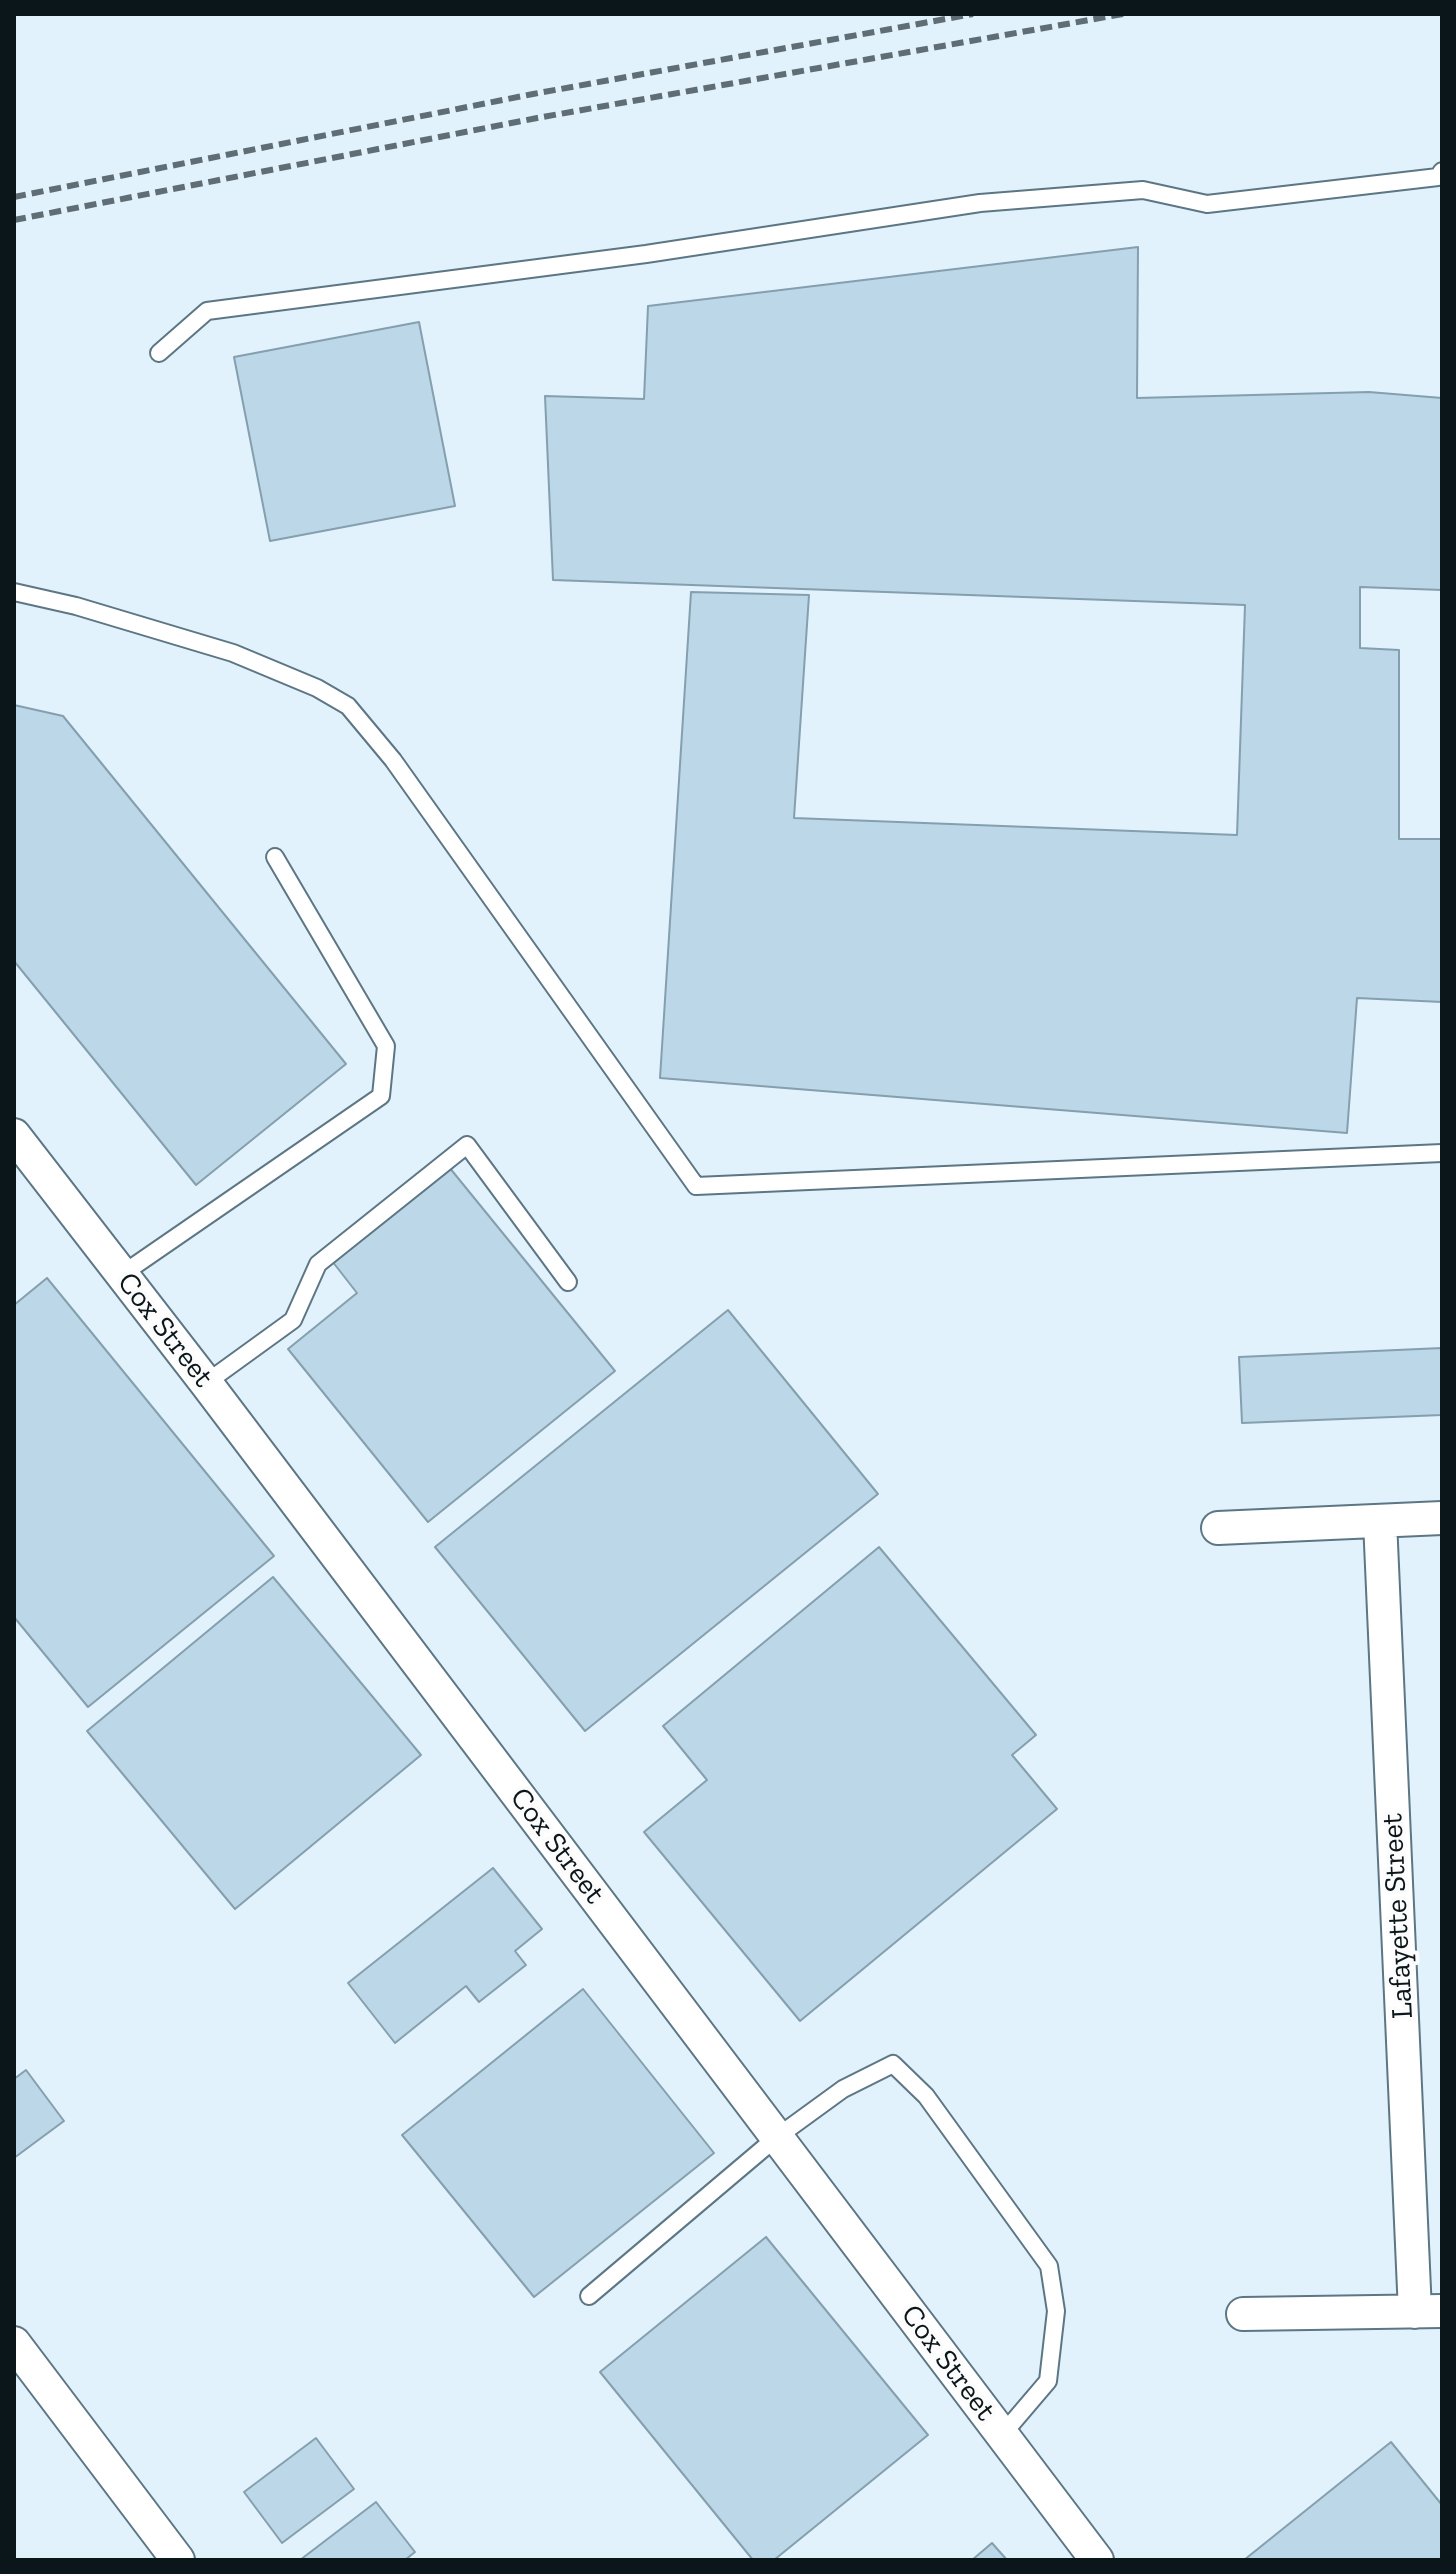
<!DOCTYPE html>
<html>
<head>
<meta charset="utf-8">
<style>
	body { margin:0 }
	#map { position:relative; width:1456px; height:2574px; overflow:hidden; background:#e1f2fc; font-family:"Zilla Slab",serif }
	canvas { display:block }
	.frame { position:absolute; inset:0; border:16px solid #0b161b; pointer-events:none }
</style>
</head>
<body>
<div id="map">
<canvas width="1456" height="2574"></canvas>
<div class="frame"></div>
</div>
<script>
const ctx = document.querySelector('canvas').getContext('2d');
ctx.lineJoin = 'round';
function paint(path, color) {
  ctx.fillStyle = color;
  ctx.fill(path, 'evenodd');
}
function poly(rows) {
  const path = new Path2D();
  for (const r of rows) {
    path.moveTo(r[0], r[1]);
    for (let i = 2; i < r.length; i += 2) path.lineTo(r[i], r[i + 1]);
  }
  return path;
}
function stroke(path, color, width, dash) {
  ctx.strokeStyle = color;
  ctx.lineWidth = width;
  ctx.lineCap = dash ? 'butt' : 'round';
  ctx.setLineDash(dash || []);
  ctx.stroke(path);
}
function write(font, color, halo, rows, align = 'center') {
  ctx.font = font + ' "Zilla Slab",serif';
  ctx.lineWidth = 8;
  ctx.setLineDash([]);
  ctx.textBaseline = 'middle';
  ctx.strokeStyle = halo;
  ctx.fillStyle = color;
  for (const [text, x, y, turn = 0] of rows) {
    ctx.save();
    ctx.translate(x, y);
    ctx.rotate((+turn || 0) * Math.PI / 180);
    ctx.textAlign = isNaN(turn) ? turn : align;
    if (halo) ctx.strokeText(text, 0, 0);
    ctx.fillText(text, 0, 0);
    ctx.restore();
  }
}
const building = poly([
	[1138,247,1137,398,1369,392,1442,398,1442,590,1360,587,1360,648,1399,650,1399,839,1442,839,1442,1002,1357,998,1347,1133,660,1078,691,592,809,595,794,818,1237,835,1245,605,553,580,545,396,644,399,648,306,1138,247],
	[419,322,455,506,270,541,234,357,419,322],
	[14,705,63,716,346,1064,196,1185,14,961,14,705],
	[449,1167,615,1371,428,1522,288,1349,357,1293,332,1261,449,1167],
	[47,1278,274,1556,88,1707,14,1617,14,1305,47,1278],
	[728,1310,878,1494,585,1731,435,1547,728,1310],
	[1442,1348,1442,1415,1242,1423,1239,1357,1442,1348],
	[879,1547,1036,1735,1012,1755,1057,1809,800,2021,644,1832,707,1780,663,1726,879,1547],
	[273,1577,421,1755,235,1909,87,1731,273,1577],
	[493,1868,542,1929,515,1951,526,1965,479,2002,466,1986,395,2043,348,1983,493,1868],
	[583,1989,714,2153,534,2297,402,2135,583,1989],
	[26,2070,64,2121,14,2158,14,2079,26,2070],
	[766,2237,928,2435,774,2560,753,2560,600,2372,766,2237],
	[316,2438,354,2489,282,2543,244,2492,316,2438],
	[1391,2442,1442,2505,1442,2560,1244,2560,1391,2442],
	[376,2502,415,2552,405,2560,300,2560,376,2502],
	[992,2543,1007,2560,972,2560,992,2543]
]);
const lane = poly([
	[159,353,207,311,646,254,980,203,1143,190,1207,204,1438,177,1442,171],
	[14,592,76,606,233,653,317,688,348,706,393,760,696,1186,1442,1153],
	[121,1275,381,1096,386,1046,275,857],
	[206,1383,293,1320,318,1264,467,1145,568,1282],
	[589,2296,777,2137,843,2089,893,2064,926,2096,1049,2266,1056,2311,1048,2381,1002,2435]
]);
const street = poly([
	[14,1135,206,1383,1097,2560],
	[1380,1521,1415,2312],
	[1218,1528,1442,1518],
	[1243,2314,1442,2311],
	[14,2343,178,2560]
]);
const rail = poly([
	[14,197,533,94,973,14],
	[14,220,537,118,1123,14]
]);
const streetNames = [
	["Cox Street",165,1330,52],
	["Cox Street",557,1846,53],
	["Lafayette Street",1398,1916,-93],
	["Cox Street",948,2363,53]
];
paint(building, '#bbd7e8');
stroke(building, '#849fae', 2);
stroke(lane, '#5c7684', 20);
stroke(street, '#5c7684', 36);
stroke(lane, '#fff', 16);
stroke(street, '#fff', 32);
stroke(rail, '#606d74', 6, [12, 6]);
write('30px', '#0b161b', '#fcfcfc', streetNames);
</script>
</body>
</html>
